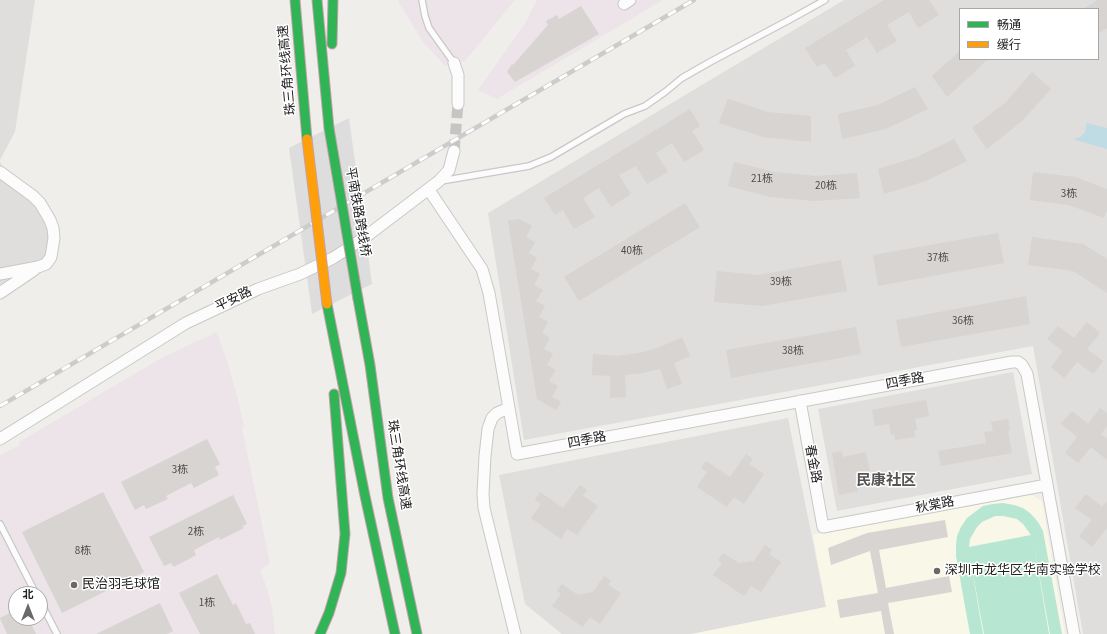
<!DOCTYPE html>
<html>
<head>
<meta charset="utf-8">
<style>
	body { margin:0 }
	#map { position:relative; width:1107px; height:634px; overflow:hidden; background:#f0eeeb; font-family:"Source Sans 3","Noto Sans SC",sans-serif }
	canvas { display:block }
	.legend { position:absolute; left:959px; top:8px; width:140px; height:52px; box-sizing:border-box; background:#fff; border:1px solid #a7a7a7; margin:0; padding:5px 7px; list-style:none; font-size:12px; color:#222 }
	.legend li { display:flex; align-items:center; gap:8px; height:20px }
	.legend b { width:20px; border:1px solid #a7a7a7 }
	.north { position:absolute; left:8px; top:586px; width:40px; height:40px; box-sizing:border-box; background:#fff; border:1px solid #a7a7a7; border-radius:50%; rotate:0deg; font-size:11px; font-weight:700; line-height:16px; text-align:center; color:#222 }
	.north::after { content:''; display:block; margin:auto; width:14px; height:18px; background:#6a6968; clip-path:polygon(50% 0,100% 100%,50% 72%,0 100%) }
</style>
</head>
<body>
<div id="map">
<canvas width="1107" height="634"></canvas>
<ul class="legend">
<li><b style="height:5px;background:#30b455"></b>畅通</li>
<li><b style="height:5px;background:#ff9f0a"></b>缓行</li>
</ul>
<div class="north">北</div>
</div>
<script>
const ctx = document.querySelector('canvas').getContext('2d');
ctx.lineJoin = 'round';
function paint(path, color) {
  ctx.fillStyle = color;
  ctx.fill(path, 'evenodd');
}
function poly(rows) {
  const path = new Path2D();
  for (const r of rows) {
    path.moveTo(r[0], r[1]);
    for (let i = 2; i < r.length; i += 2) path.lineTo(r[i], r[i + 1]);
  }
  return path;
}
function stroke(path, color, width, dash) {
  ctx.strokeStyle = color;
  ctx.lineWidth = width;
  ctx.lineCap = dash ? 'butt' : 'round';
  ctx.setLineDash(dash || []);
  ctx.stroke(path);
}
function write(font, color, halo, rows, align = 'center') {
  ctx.font = font + ' "Source Sans 3","Noto Sans SC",sans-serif';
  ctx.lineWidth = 3;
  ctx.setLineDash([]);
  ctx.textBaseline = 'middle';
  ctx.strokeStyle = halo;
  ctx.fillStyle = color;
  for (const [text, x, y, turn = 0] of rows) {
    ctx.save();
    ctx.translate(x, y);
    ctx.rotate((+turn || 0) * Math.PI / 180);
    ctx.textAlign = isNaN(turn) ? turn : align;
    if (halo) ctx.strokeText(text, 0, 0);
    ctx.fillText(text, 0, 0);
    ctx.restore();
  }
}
const residential = poly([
	[0,0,35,0,15,132,0,160],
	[844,0,1107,0,1107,634,1083,634,1033,346,524,440,488,213],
	[960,9,1098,9,1098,59,960,59],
	[0,161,2,167,35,192,46,205,56,220,58,235,51,262,44,271,0,299],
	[1013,372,1032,474,837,511,818,409],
	[788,418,826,607,692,634,562,634,525,604,499,475]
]);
const industrial = poly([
	[398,0,515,0,465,61,445,66,423,42,399,3],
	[537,0,663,0,497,99,478,90,525,23],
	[217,332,226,358,237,395,244,427,242,428,270,563,260,571,267,588,272,608,275,634,0,634,0,455,20,445,19,442,163,357],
	[16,594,40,594,40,618,16,618]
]);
const education = poly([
	[1032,495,1042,501,1065,634,692,634,826,607,813,535]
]);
const pitch = poly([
	[1003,503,1014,505,1023,508,1031,514,1038,522,1043,531,1062,634,1050,634,1033,540,1049,634,984,634,969,552,983,634,970,634,956,556,956,546,957,536,961,527,967,518,983,506,993,504],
	[995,516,1003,516,1017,519,1023,524,1031,535,969,547,970,539,977,527,982,522]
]);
const water = poly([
	[1086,123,1107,128,1107,149,1069,138,1074,139,1080,137,1084,134,1086,129]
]);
const pier = poly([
	[349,118,372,284,312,314,289,148]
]);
const building = poly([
	[884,0,929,0,939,15,918,28,909,12,887,25,897,41,877,53,867,37,846,50,855,66,835,78,825,63,817,67,805,48],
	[1098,0,1107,0,1107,28,1098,34,1098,9,1083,9],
	[581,6,599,34,515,82,507,72,512,64,513,65,548,25,546,21,557,15,559,19],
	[960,51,960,59,987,59,981,66,947,97,932,76],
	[1032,72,1051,89,1022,121,987,149,972,128,1005,103],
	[915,87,928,109,886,129,842,139,838,114,878,105],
	[728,99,768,112,811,116,811,142,763,137,719,123],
	[690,109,700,126,692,131,704,150,684,162,672,143,656,153,668,172,647,184,636,166,619,175,631,194,611,207,599,188,583,198,595,217,574,229,563,210,555,215,544,198],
	[954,139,967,161,926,181,884,194,878,169,917,157],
	[734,162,775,172,816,176,857,173,860,198,815,201,770,197,728,186],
	[1033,172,1075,177,1107,189,1107,210,1104,218,1069,205,1030,200],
	[685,203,700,227,579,301,564,277],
	[519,219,532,226,526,237,535,242,529,253,537,258,531,269,540,274,534,285,543,290,536,301,545,306,539,317,548,322,542,333,550,338,544,349,553,354,547,365,556,370,549,381,558,386,552,397,561,402,556,410,537,399,508,221],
	[998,233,1004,263,878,286,873,255],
	[1032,237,1083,244,1107,259,1107,293,1073,271,1028,265],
	[841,260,847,291,762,306,714,302,717,271,758,275],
	[1026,296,1030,324,901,347,896,320],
	[1087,322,1100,333,1087,349,1103,361,1093,374,1077,362,1064,378,1051,367,1063,351,1047,339,1058,326,1074,338],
	[856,327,861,354,731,378,726,350],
	[682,337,690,356,674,363,682,384,667,389,660,369,643,373,625,375,626,397,610,398,610,376,592,375,593,354,617,356,639,353,660,347],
	[926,400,929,416,915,419,917,430,914,431,915,437,895,440,894,434,891,435,889,424,875,426,872,410],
	[1100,408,1107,413,1107,426,1101,434,1107,439,1107,460,1091,447,1078,463,1065,453,1077,437,1061,424,1072,411,1088,424],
	[1008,419,1010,430,1008,431,1012,453,941,466,938,451,986,443,984,432,993,431,991,422],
	[207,439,220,464,215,467,219,475,194,488,191,483,166,496,168,499,146,509,144,505,135,510,121,482],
	[842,451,843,457,866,452,870,473,855,475,858,491,839,495,832,453],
	[746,454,753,459,749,464,764,474,744,504,734,497,727,507,697,487,707,472,701,468,706,461,730,477],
	[580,485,587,490,583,496,598,506,577,535,567,529,561,539,531,518,541,504,535,500,540,492,563,508],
	[103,492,144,572,62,613,22,532],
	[1086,494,1102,507,1107,501,1107,528,1092,547,1079,536,1092,520,1075,508],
	[233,495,247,524,242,526,244,528,220,540,219,537,194,550,196,555,174,567,171,563,164,566,149,537],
	[945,520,948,537,879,550,886,588,949,576,952,592,888,603,894,634,885,634,881,611,840,618,837,600,878,593,870,551,831,565,828,548,867,533],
	[765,545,772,550,769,554,781,562,761,592,751,586,744,596,713,575,722,563,718,560,723,553,739,563,754,561],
	[217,574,233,605,236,603,246,624,250,623,255,634,200,634,179,593],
	[604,576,611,581,608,585,621,593,600,624,590,617,583,627,552,606,561,594,557,591,562,584,578,595,593,592],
	[160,603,173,631,167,634,96,634],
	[16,610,16,618,28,618,36,634,7,634,0,618]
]);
const streetTunnel = poly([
	[454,151,458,104]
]);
const lane = poly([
	[422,0,425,16,429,28,454,63],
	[441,181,529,166,551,157,624,114,645,106,665,92,682,78,710,62,789,20,825,0],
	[0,524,36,594],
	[40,601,57,634]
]);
const street = poly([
	[624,4,630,0],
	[454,63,458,75,458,104],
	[0,172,33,196,40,203,50,220,53,228,54,238,51,257,46,264,38,267,0,274],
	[429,190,482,269,489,293,517,454,1012,362,1018,362,1022,365,1027,374,1074,634],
	[0,293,34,270],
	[800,401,823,527,1047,485],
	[509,408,497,413,492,418,488,429,485,456,483,494,484,508,515,634],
	[0,439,186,323,258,289,300,274,333,258,364,238,439,181,449,170,454,151]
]);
const fast = poly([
	[295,0,307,139],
	[317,0,329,128],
	[332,44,333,0],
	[358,299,370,365,388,498,417,634],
	[327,304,365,496,395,634],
	[320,634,329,613,341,573,345,534,334,394]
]);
const rail = poly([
	[0,406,694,0]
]);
const fastBridge = poly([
	[329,128,358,299]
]);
const slowBridge = poly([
	[307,139,327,304]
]);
const markers = [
	[937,571,4,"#6a6968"],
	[74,585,4,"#6a6968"]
];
const numberNames = [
	["21栋",762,180],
	["20栋",826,187],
	["3栋",1069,195],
	["40栋",632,252],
	["37栋",938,259],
	["39栋",781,283],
	["36栋",963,322],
	["38栋",793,352],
	["3栋",180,471],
	["2栋",196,533],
	["8栋",83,552],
	["1栋",207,604]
];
const streetNames = [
	["珠三角环线高速",288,70,-95],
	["平南铁路跨线桥",357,212,80],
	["平安路",234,300,-26],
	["四季路",905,382,-11],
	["四季路",587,441,-11],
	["春金路",812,464,79],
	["珠三角环线高速",398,465,81],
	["秋棠路",935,506,-11]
];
const poiNames = [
	["深圳市龙华区华南实验学校",945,571],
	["民治羽毛球馆",82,585]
];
const quarterNames = [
	["民康社区",886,482]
];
paint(residential, '#dfdedc');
paint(industrial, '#ede4e9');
paint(education, '#f8f7e8');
paint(pitch, '#b7e6d2');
paint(water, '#bfdbe3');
paint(pier, '#dedddd');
paint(building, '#d7d4d2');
stroke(streetTunnel, '#c7c5c3', 11, [11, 5.5]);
stroke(lane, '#c9c8c7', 8);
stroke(street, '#c9c8c7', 13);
stroke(fast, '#c5a2ac', 11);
stroke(lane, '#fdfcfc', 5.5);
stroke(street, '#fdfcfc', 11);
stroke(fast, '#30b455', 9);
stroke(rail, '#ccc', 4.5);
stroke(rail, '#fff', 3, [9]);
stroke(fastBridge, '#c5a2ac', 11, []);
stroke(slowBridge, '#c5a2ac', 11, []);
stroke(fastBridge, '#30b455', 9);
stroke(slowBridge, '#ff9f0a', 9);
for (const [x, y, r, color] of markers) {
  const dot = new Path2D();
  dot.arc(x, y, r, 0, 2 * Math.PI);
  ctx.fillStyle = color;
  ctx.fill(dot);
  stroke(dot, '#fff', 1.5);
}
write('11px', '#4f4e4e', null, numberNames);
write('13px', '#222', '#fff', streetNames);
write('13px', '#222', '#fff', poiNames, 'left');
write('bold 15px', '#555', '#fff', quarterNames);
</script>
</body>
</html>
